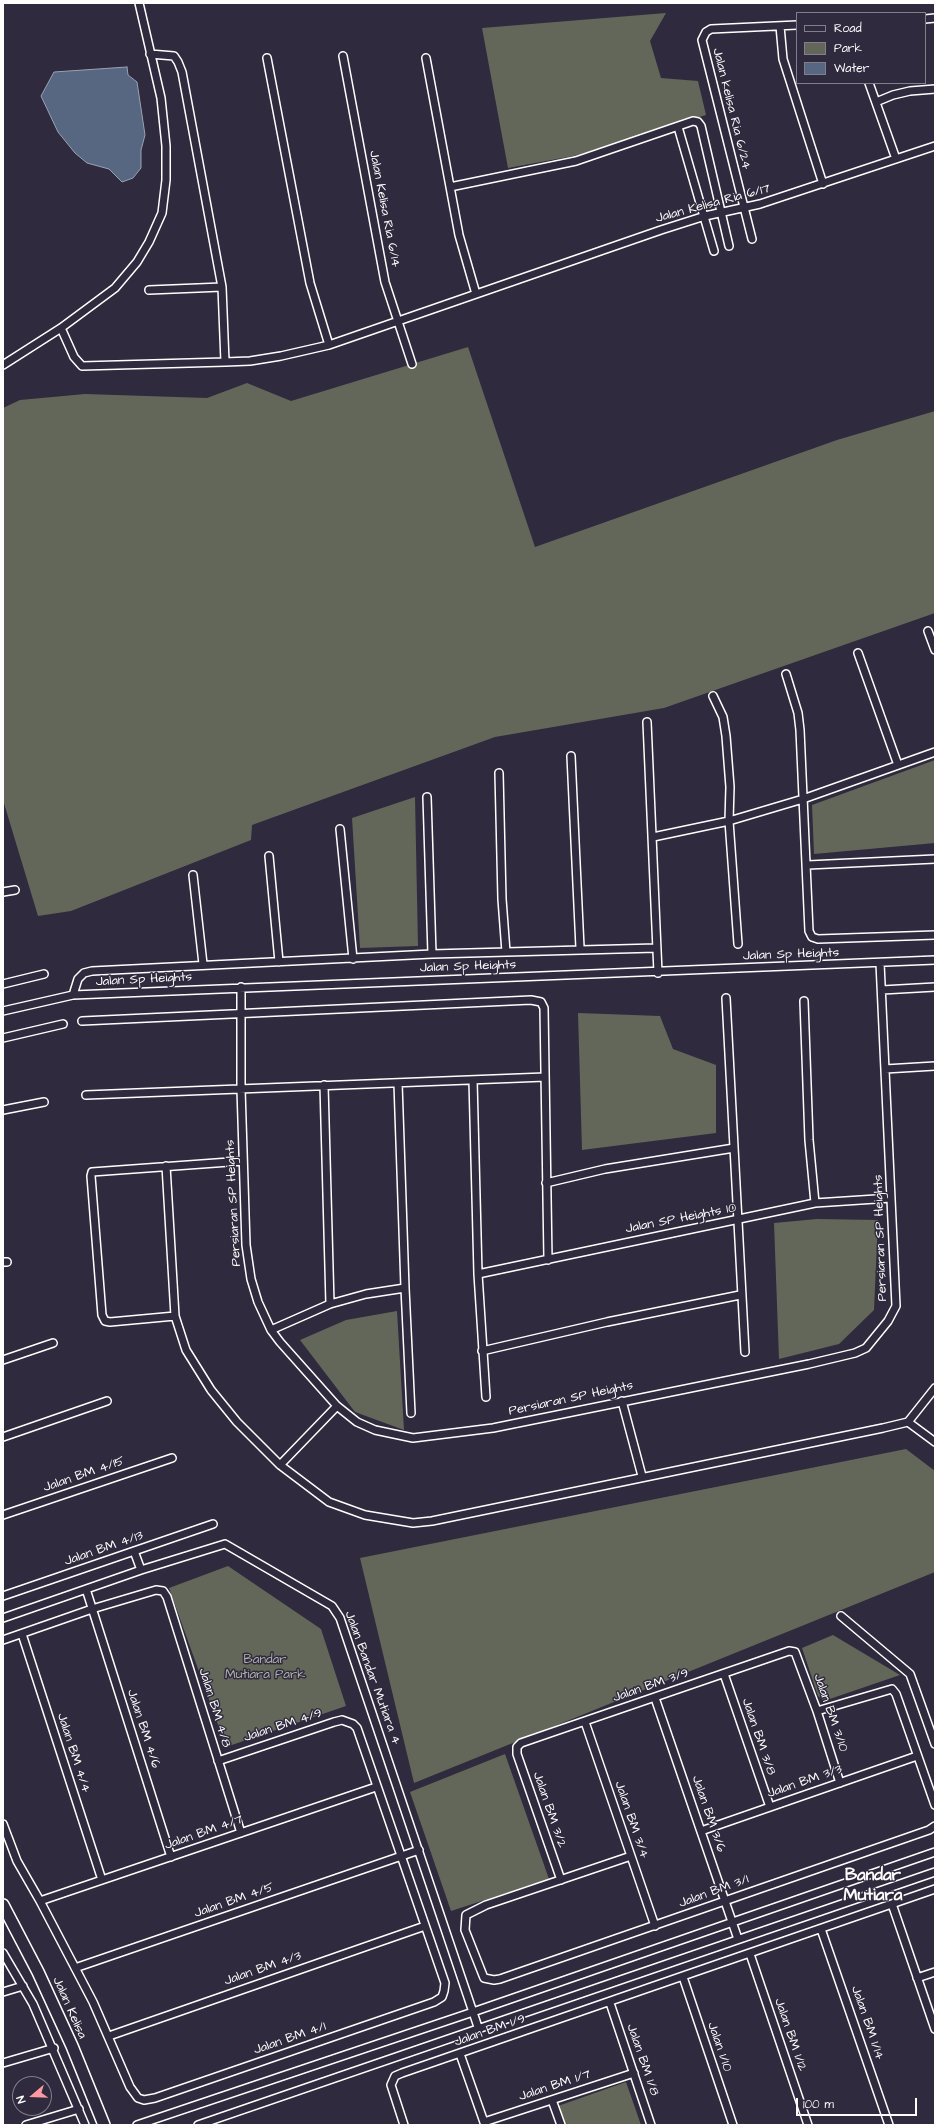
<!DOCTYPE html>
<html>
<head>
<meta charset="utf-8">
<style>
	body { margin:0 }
	#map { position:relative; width:938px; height:2128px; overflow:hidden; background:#2f2a3d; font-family:"Architects Daughter",sans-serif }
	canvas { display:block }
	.frame { position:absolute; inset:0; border:4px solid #fff; pointer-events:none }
	.legend { position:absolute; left:796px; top:12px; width:130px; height:72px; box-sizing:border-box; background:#2f2a3d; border:1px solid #827f8b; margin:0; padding:5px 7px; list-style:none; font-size:12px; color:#fff }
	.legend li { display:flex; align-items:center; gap:8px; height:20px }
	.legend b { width:20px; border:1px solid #827f8b }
	.north { position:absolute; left:12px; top:2076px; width:40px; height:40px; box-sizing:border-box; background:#2f2a3d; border:1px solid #827f8b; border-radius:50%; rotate:251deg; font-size:11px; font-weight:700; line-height:16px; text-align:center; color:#fff }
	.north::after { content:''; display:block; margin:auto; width:14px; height:18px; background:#ff9aa2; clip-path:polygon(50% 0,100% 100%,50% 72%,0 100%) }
	.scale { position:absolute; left:796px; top:2098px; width:121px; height:18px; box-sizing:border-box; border:2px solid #fff; border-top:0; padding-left:5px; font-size:12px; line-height:14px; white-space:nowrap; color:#fff; -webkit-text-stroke:3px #2f2a3d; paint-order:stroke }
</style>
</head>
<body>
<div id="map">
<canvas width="938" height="2128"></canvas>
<div class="frame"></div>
<ul class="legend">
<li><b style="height:5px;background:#2f2a3d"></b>Road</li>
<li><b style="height:11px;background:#636759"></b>Park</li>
<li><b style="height:11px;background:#576681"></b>Water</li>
</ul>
<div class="north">N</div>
<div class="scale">100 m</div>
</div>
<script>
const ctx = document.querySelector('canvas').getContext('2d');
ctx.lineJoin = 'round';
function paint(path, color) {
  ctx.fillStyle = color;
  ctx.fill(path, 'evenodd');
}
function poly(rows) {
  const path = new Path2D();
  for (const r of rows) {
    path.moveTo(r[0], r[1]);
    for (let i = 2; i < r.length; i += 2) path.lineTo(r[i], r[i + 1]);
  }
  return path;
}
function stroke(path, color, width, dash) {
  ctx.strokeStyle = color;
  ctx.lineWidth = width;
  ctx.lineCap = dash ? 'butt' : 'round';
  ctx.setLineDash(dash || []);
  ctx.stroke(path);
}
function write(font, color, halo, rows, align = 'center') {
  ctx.font = font + ' "Architects Daughter",sans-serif';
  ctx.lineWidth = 3;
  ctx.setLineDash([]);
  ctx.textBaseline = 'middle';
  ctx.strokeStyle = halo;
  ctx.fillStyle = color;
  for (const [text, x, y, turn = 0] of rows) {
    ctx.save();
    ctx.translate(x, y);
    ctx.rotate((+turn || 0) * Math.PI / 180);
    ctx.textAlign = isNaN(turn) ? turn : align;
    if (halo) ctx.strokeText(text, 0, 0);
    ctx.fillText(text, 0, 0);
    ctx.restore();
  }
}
const green = poly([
	[666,13,650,41,661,78,698,81,706,115,579,155,508,168,482,28],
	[468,347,535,547,837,440,935,411,935,613,664,708,495,737,252,825,251,840,71,911,38,916,3,800,3,408,20,400,85,394,207,398,247,383,291,401],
	[935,760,935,843,814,854,812,805],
	[415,797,418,946,360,948,352,818],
	[578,1013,660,1016,673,1049,716,1065,716,1133,582,1150],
	[817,1219,878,1220,874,1310,839,1344,779,1359,774,1223],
	[397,1311,404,1430,355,1412,300,1340,346,1320],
	[906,1449,935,1471,935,1572,414,1783,360,1558],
	[228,1566,321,1629,346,1706,226,1747,169,1588],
	[833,1635,900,1675,824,1701,818,1696,802,1648],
	[505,1754,549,1879,451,1911,410,1792],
	[626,2082,641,2125,564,2125,558,2106]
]);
const water = poly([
	[127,67,128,75,137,82,145,135,141,150,141,168,133,178,122,182,109,169,87,163,75,153,58,132,41,96,54,72,127,67]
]);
const street = poly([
	[925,19,935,18],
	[780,26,783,59,823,184],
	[150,54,174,56,178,62,182,72,222,287,225,362],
	[343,56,385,282,412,364],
	[267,58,310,283,329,345],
	[426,58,459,235,476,294],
	[869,83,896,159],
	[876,102,893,95,910,91,935,89],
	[678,127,714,251],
	[450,187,576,161,693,121,698,122,701,126,729,246],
	[752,239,702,40,706,32,711,29,797,25],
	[149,290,222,287],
	[61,328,74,357,82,366,225,362,250,361,281,356,329,345,661,230,705,216,760,204,935,146],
	[3,365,61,328,115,288,137,262,149,242,162,213,166,180,166,146,161,98,139,3],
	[928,631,935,650],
	[858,653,898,765],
	[786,674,798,713,800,730,809,931,812,937,818,939,935,935],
	[713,696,723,717,726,736,730,787,729,821,738,944],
	[647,722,658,973],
	[571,756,580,948],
	[499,773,502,899,506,952],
	[427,797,432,954],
	[340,829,353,959],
	[653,837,729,821,803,799,935,752],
	[269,856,279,962],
	[808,865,935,859],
	[193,875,203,964],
	[3,892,15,890],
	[3,984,44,974],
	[241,987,241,1089,246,1245,251,1279,258,1302,271,1330,280,1342,337,1406,357,1422,375,1430,413,1438,493,1428,809,1364,855,1353,866,1348,888,1321,896,1306,880,963],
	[882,990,935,987],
	[73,995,78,979,84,973,92,971,432,954,656,948],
	[726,998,745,1352],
	[804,1001,809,1140,815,1203],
	[3,1011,73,995,935,960],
	[82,1021,531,1000,541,1002,544,1008,548,1260],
	[3,1038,63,1024],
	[885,1069,935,1066],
	[473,1080,478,1274,486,1397],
	[398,1083,405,1288,411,1413],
	[324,1085,330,1304],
	[86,1095,545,1077],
	[3,1110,44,1102],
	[166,1166,175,1316,186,1350,211,1390,237,1422,280,1465,329,1502,365,1515,413,1523,432,1521,883,1428,908,1422,935,1388],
	[546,1183,605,1169,734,1148],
	[3,1262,7,1262],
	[478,1274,815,1203,891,1198],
	[175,1316,110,1322,105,1321,102,1315,91,1176,92,1172,243,1161],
	[271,1330,330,1304,366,1294,405,1288],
	[482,1351,607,1322,740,1295],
	[3,1360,53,1343],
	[622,1401,642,1476],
	[908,1422,935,1442],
	[3,1437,107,1401],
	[280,1465,337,1406],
	[3,1515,172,1458],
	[134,1551,141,1570],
	[86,1589,171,1857],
	[3,1596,213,1524],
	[841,1616,910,1674,935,1744],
	[3,1618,141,1570,225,1544,332,1606,340,1618,479,2030],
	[22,1634,102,1880],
	[3,1640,92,1609,156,1590,163,1591,167,1597,241,1833],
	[724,1674,770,1807],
	[655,1698,738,1939],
	[817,1711,892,1689,896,1694,935,1805],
	[585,1722,655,1926],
	[3,1824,17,1861,40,1901,93,2002,130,2087,138,2098,144,2100,155,2098,434,2002,442,1997,444,1991,445,1983,357,1728,353,1724,342,1720,334,1722,218,1761],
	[701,1831,917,1756],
	[631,1856,486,1905,466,1915,465,1930,484,1978,494,1980,500,1979,929,1830,935,1826],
	[561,1880,517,1754,517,1747,521,1743,550,1733,789,1651,795,1652,817,1711,840,1783],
	[40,1901,376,1787],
	[892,1904,935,2029],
	[821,1929,889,2125],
	[3,1953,33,2004,85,2125],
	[750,1954,808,2125],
	[75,1968,419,1850],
	[683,1977,733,2125],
	[917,1978,935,1972],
	[3,1992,23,1986],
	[610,2003,651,2125],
	[109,2036,425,1926],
	[460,2054,485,2125],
	[3,2063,54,2048],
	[552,2100,561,2125],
	[484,2122,634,2073],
	[26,2125,79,2109],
	[137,2125,473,2012,935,1852],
	[198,2125,935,1872],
	[404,2125,391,2085,395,2076,402,2073,935,1889]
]);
const secondary = poly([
	[3,1905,38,1972,72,2046,104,2125]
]);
const streetNames = [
	["Jalan kelisa Ria 6/24",731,109,76],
	["Jalan Kelisa Ria 6/17",713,204,-15],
	["Jalan Kelisa Ria 6/14",384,209,79],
	["Jalan Sp Heights",791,955,-2],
	["Jalan Sp Heights",468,967,-2],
	["Jalan Sp Heights",144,980,-3],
	["Persiaran SP Heights",234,1203,-93],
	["Jalan SP Heights 10",681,1219,-11],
	["Persiaran SP Heights",881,1238,-92],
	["Persiaran SP Heights",571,1399,-12],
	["Jalan BM 4/15",84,1475,-19],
	["Jalan BM 4/13",104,1549,-19],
	["Jalan Bandar Mutiara 4",372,1678,70],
	["Jalan BM 3/9",651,1686,-19],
	["Jalan BM 4/8",214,1708,73],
	["Jalan BM 3/10",830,1713,71],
	["Jalan BM 4/9",283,1726,-18],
	["Jalan BM 4/6",143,1729,72],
	["Jalan BM 3/8",758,1737,71],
	["Jalan BM 4/4",73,1753,72],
	["Jalan BM 3/3",805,1782,-19],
	["Jalan BM 3/2",549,1810,71],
	["Jalan BM 3/6",708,1814,71],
	["Jalan BM 3/4",631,1820,71],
	["Jalan BM 4/7",204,1833,-19],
	["Jalan BM 3/1",714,1892,-20],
	["Jalan BM 4/5",234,1901,-19],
	["Jalan BM 4/3",263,1969,-19],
	["Jalan Kelisa",69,2008,66],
	["Jalan BM 1/14",867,2023,71],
	["Jalan BM 1/9",490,2031,-19],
	["Jalan BM 1/12",790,2035,71],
	["Jalan BM 4/1",290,2039,-19],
	["Jalan 1/10",719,2047,71],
	["Jalan BM 1/8",642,2060,71],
	["Jalan BM 1/7",555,2086,-18]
];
const parkNames = [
	["Bandar",265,1660],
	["Mutiara Park",265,1675]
];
const districtNames = [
	["Bandar",873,1876],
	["Mutiara",873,1896]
];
paint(green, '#636759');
paint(water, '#576681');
stroke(water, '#9aa3b3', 1);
stroke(street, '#fff', 10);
stroke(secondary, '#fff', 14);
stroke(street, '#2f2a3d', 7);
stroke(secondary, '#2f2a3d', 11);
write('13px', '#fff', '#2f2a3d', streetNames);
write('13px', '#b1b3ac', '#2f2a3d', parkNames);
write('bold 17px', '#fff', '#2f2a3d', districtNames);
</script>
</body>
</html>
